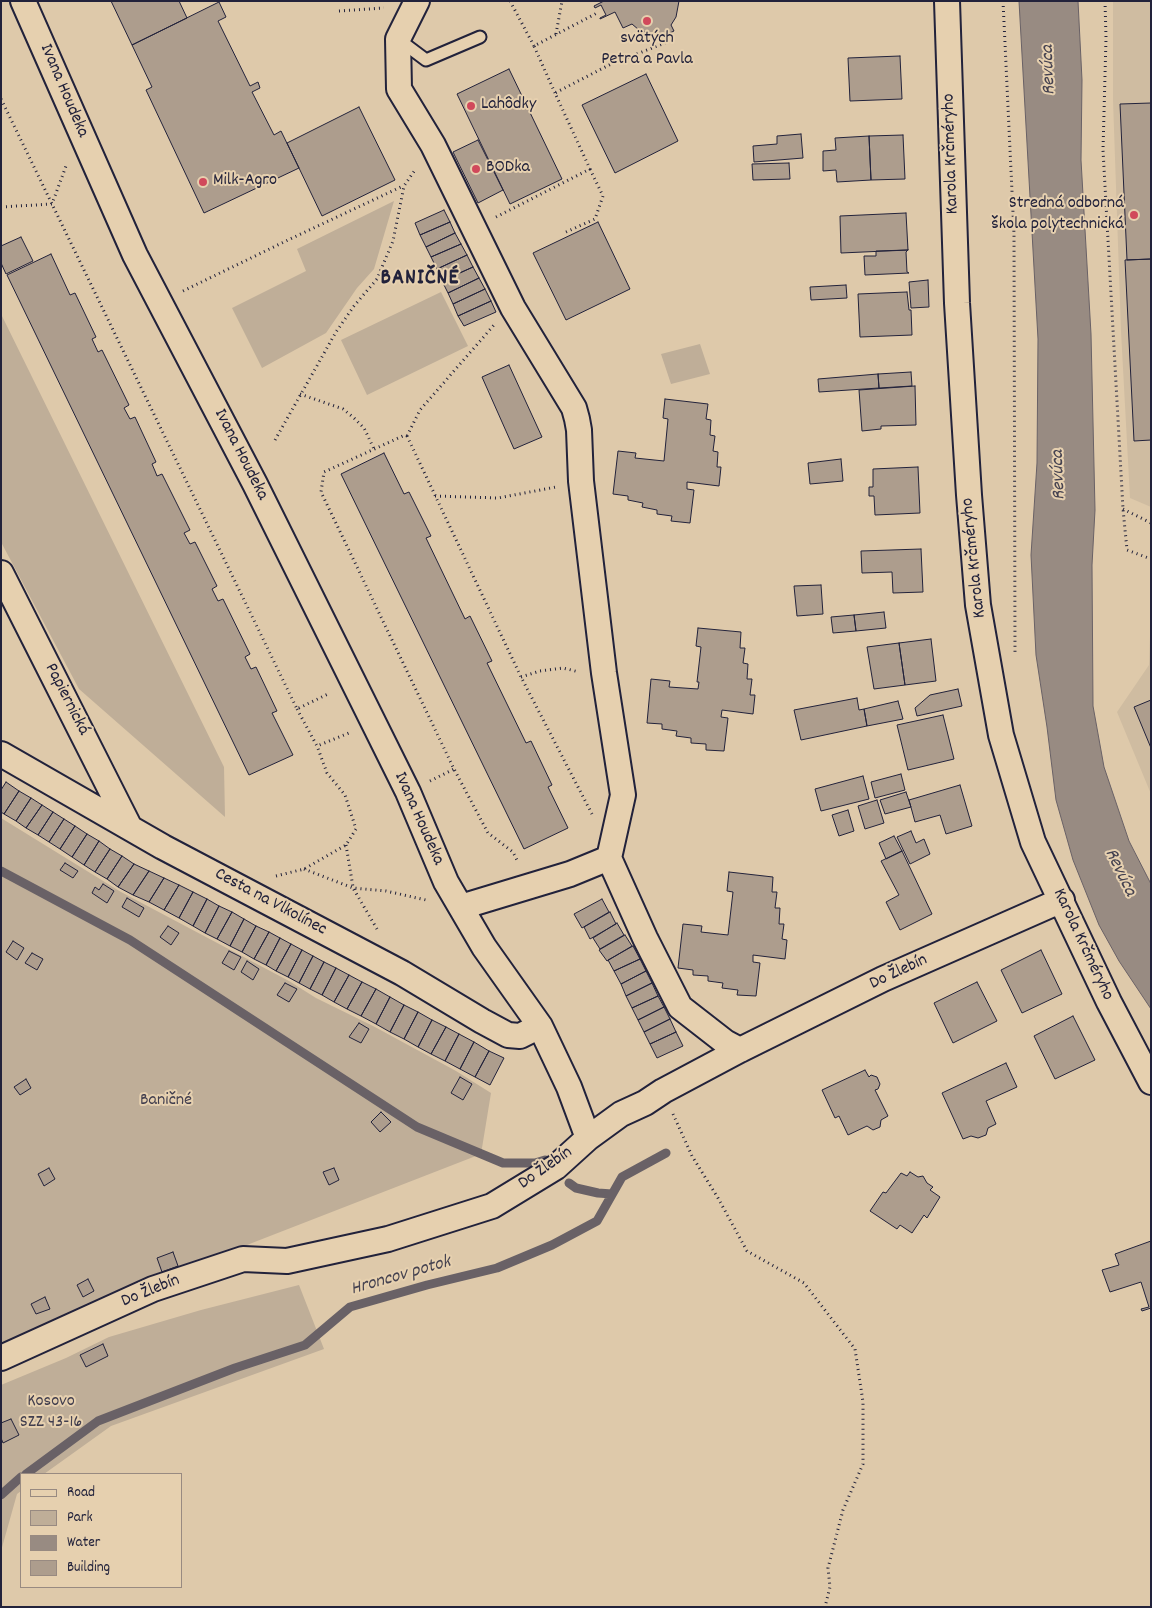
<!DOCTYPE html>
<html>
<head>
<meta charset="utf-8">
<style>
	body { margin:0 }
	#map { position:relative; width:1152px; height:1608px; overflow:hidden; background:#dec9aa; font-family:Dekko,sans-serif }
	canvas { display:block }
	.frame { position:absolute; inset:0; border:2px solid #22223b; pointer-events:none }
	.legend { position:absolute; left:20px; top:1473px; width:162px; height:115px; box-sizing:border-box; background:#e6d0af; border:1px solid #988a81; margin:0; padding:6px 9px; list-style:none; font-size:15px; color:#22223b }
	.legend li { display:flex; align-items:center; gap:10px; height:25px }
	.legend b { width:25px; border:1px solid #988a81 }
</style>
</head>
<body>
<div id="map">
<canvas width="1152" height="1608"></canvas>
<div class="frame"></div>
<ul class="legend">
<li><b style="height:6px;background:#e6d0af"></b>Road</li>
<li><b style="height:14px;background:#bfae98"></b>Park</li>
<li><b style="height:14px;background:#988b82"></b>Water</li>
<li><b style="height:14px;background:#ad9d8d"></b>Building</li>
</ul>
</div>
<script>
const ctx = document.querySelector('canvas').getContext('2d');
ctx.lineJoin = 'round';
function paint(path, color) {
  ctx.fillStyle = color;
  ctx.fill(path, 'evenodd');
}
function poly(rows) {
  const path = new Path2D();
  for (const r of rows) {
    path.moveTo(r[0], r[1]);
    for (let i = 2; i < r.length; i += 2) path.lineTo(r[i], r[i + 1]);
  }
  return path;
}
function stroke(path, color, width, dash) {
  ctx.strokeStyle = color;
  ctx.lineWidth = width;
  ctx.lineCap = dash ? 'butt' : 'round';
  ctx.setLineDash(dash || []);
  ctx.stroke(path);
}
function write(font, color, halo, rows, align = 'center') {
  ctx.font = font + ' Dekko,sans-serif';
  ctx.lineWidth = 4;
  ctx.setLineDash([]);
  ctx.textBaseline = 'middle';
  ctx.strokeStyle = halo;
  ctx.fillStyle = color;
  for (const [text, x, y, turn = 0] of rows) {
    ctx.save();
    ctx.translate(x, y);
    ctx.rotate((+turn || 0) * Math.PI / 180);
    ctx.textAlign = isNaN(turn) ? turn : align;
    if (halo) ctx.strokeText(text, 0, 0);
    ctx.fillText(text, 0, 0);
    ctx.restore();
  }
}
const built = poly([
	[1113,1,1151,1,1151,507,1130,498,1121,331,1113,100],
	[1151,607,1151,794,1117,712,1149,665]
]);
const green = poly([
	[394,201,374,269,357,288,326,333,262,368,232,308,306,271,297,249],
	[441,292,468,346,367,395,341,340],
	[1,314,224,767,225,817,79,689,1,542],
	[700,344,710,374,671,384,661,354],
	[1,818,121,892,289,981,316,998,373,1026,456,1071,491,1093,481,1154,252,1243,1,1347],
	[299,1285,324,1349,111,1426,44,1474,21,1474,21,1491,17,1494,1,1551,1,1385,66,1358,109,1337,201,1310]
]);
const water = poly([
	[1019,1,1078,1,1082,80,1081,160,1091,334,1095,510,1092,565,1093,706,1104,767,1129,841,1151,884,1151,1009,1119,961,1099,925,1073,860,1056,800,1047,727,1036,655,1031,555,1037,463,1038,339,1019,1]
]);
const stream = poly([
	[1,871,130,940,417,1127,503,1163,535,1163,545,1160,550,1162],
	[569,1183,576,1188,598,1193,612,1194],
	[26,1474,98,1421,235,1368,305,1345,350,1307,427,1285,497,1268,552,1245,597,1221,622,1177,666,1153],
	[1,1495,21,1477]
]);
const building = poly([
	[111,1,179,1,187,18,132,45,111,1],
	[604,1,679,1,676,17,671,25,674,31,659,38,656,33,650,34,639,30,632,24,623,28,615,12,600,19,600,18,606,15,601,5,595,8,594,6,604,1],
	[219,2,226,17,218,21,250,86,258,82,260,88,252,92,274,135,281,131,299,168,204,213,146,90,152,87,132,45,219,2],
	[900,56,902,99,850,101,848,58,900,56],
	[509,69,562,179,510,204,457,94,509,69],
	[646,74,678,141,615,173,582,105,646,74],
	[1151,103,1151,259,1127,260,1120,104,1151,103],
	[359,107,395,180,322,216,287,143,359,107],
	[801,134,803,158,754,162,753,146,777,144,777,136,801,134],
	[903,135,905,179,871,180,869,136,903,135],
	[869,136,871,180,837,182,836,170,823,171,823,151,836,150,835,138,869,136],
	[478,140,503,190,478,203,453,152,478,140],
	[789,163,790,179,753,180,752,164,789,163],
	[444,210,450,222,420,235,415,223,444,210],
	[906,213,908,250,841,253,840,216,906,213],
	[450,222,455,233,426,247,420,235,450,222],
	[598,222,630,289,566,320,533,253,598,222],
	[455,233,461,244,431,257,426,247,455,233],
	[21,237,33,261,6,274,1,263,1,246,21,237],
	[461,244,467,255,437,269,431,257,461,244],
	[908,250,906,252,907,272,909,273,865,275,864,256,876,256,876,251,908,250],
	[51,254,70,295,75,293,96,337,92,339,98,352,102,350,129,405,124,408,130,419,135,417,156,462,152,464,155,471,157,476,162,474,190,530,184,533,190,544,195,542,217,586,212,589,218,601,223,599,250,654,245,657,251,669,256,667,277,711,272,713,293,755,249,775,7,275,51,254],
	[467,255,473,267,442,281,437,269,467,255],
	[1151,259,1151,440,1134,441,1125,260,1151,259],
	[473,267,479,278,448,293,442,281,473,267],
	[479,278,485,289,453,304,448,293,479,278],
	[928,280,929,307,911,308,909,282,928,280],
	[846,285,847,298,811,300,810,287,846,285],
	[485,289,491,301,458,316,453,304,485,289],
	[907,292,909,310,911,310,912,335,860,337,858,294,907,292],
	[491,301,496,312,464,326,458,316,491,301],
	[509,365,542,437,514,449,482,377,509,365],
	[911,372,912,386,879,388,878,374,911,372],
	[878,374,879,388,819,392,818,379,878,374],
	[915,386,916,425,881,426,881,429,862,431,859,390,915,386],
	[665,399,708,404,706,419,711,420,710,435,715,436,713,451,718,452,717,467,721,467,719,486,687,482,687,489,694,490,690,523,671,521,672,516,657,514,657,510,642,507,643,503,628,500,628,496,613,494,618,451,636,453,635,458,664,461,668,419,663,418,665,399],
	[384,453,404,494,409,492,431,536,426,538,465,619,470,616,492,661,487,663,526,743,531,741,552,785,548,787,568,828,524,849,341,474,384,453],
	[841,459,843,481,810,484,808,463,841,459],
	[918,467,920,513,875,515,874,496,869,496,869,487,873,487,873,469,918,467],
	[921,549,923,592,893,593,892,572,862,573,861,551,921,549],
	[821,585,823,614,797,616,794,586,821,585],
	[884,612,886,628,856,631,854,615,884,612],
	[854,615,856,631,833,633,831,617,854,615],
	[698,628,741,632,740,648,745,648,743,663,748,664,747,679,752,679,750,695,755,695,753,714,722,710,721,717,728,718,724,751,706,750,706,744,691,743,691,738,676,736,677,731,662,729,662,724,647,723,651,679,670,681,669,687,698,689,699,682,697,682,701,647,696,646,698,628],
	[931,639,936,681,905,685,899,643,931,639],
	[899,643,905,685,874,689,867,647,899,643],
	[958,689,962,706,917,716,915,708,930,695,958,689],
	[857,698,859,710,864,709,867,726,801,740,794,710,857,698],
	[1151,700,1151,748,1134,707,1151,700],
	[898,701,903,719,867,726,864,709,898,701],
	[943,715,954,759,908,770,897,725,943,715],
	[901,774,905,790,875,798,871,782,901,774],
	[863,776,869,799,821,811,815,789,863,776],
	[6,782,19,791,4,814,1,812,1,790,6,782],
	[960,785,972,826,946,834,940,815,915,822,909,800,960,785],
	[19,791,31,798,16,821,4,814,19,791],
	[906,792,911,807,885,814,880,800,906,792],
	[31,798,42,805,26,828,16,821,31,798],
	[877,800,884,823,865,829,858,806,877,800],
	[42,805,53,812,38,835,26,828,42,805],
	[848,810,854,831,839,836,832,815,848,810],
	[53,812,64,819,49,842,38,835,53,812],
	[64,819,75,826,60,849,49,842,64,819],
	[75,826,87,834,72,857,60,849,75,826],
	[911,831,916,843,924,839,930,854,910,864,897,837,911,831],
	[87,834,99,841,84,865,72,857,87,834],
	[894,836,902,851,886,859,879,843,894,836],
	[99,841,110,849,95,872,84,865,99,841],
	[110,849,122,856,107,879,95,872,110,849],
	[902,851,932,914,900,930,886,902,899,895,881,861,902,851],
	[122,856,134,864,118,887,107,879,122,856],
	[65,863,78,871,73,878,60,870,65,863],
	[134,864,149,871,133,895,118,887,134,864],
	[149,871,164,878,149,902,133,895,149,871],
	[729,872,773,877,772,892,777,892,775,908,780,908,779,924,784,924,782,939,787,940,785,959,753,955,753,962,760,963,756,996,737,995,738,990,722,988,723,983,708,981,708,976,693,975,693,970,678,968,683,924,702,926,701,932,728,935,733,892,727,891,729,872],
	[164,878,179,885,164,910,149,902,164,878],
	[103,884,114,891,107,903,92,893,95,887,99,890,103,884],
	[179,885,193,892,179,918,164,910,179,885],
	[193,892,207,899,193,926,179,918,193,892],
	[127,898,144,908,139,917,122,907,127,898],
	[207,899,219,906,205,933,193,926,207,899],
	[602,899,609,912,582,928,574,914,602,899],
	[219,906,232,912,217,939,205,933,219,906],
	[232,912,244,919,230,946,217,939,232,912],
	[610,912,616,924,590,939,584,927,610,912],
	[244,919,256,926,242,952,230,946,244,919],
	[617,923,624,935,600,949,593,938,617,923],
	[168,926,179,933,171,945,160,937,168,926],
	[256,926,269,932,254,959,242,952,256,926],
	[269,932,280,938,266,965,254,959,269,932],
	[625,935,632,946,607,961,599,950,625,935],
	[280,938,291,944,276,971,266,965,280,938],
	[13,941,24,948,17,960,6,952,13,941],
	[291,944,302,950,288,977,276,971,291,944],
	[633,946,640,959,614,971,608,960,633,946],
	[302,950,313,956,299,983,288,977,302,950],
	[1041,950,1062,994,1022,1013,1001,970,1041,950],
	[229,951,241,957,234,970,222,963,229,951],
	[32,953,43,959,37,970,25,963,32,953],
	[313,956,324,962,310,989,299,983,313,956],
	[640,959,646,971,621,984,614,971,640,959],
	[247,961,259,969,253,980,241,972,247,961],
	[324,962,336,968,322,995,310,989,324,962],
	[336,968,349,975,334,1002,322,995,336,968],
	[646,971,652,983,626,996,621,984,646,971],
	[349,975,362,982,347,1009,334,1002,349,975],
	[362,982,376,989,361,1016,347,1009,362,982],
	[977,982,997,1021,953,1043,934,1003,977,982],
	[285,983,297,989,289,1002,277,995,285,983],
	[652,983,658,996,632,1008,626,996,652,983],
	[376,989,390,997,376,1024,361,1016,376,989],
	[658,996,664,1007,638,1020,632,1008,658,996],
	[390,997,404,1005,390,1032,376,1024,390,997],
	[404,1005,418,1012,404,1039,390,1032,404,1005],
	[664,1007,670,1019,644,1032,638,1020,664,1007],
	[418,1012,432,1020,418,1047,404,1039,418,1012],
	[1073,1016,1095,1060,1055,1079,1034,1036,1073,1016],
	[670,1019,676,1032,650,1044,644,1032,670,1019],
	[432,1020,446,1027,431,1054,418,1047,432,1020],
	[359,1023,369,1029,361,1043,349,1037,359,1023],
	[446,1027,459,1034,445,1061,431,1054,446,1027],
	[676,1032,683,1046,657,1058,650,1044,676,1032],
	[459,1034,474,1042,460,1069,445,1061,459,1034],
	[474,1042,489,1051,475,1077,460,1069,474,1042],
	[489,1051,504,1058,490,1085,475,1077,489,1051],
	[1006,1063,1017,1087,986,1101,996,1124,988,1128,986,1135,978,1138,971,1136,963,1139,942,1093,1006,1063],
	[865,1070,869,1077,871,1075,877,1077,880,1084,878,1089,875,1090,888,1116,881,1120,880,1127,873,1130,867,1126,848,1135,839,1116,835,1118,822,1090,865,1070],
	[460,1077,472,1084,463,1100,451,1093,460,1077],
	[26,1079,31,1088,20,1095,14,1087,26,1079],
	[381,1112,391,1122,380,1132,371,1122,381,1112],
	[49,1168,55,1179,44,1186,38,1174,49,1168],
	[334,1168,339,1180,329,1185,323,1172,334,1168],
	[910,1172,918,1177,923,1176,927,1183,933,1187,930,1190,940,1197,927,1218,924,1215,912,1233,900,1225,897,1229,870,1211,883,1192,886,1193,901,1173,907,1176,910,1172],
	[1151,1241,1151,1308,1142,1311,1141,1309,1149,1307,1141,1282,1110,1292,1102,1270,1119,1265,1115,1254,1151,1241],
	[173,1252,178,1266,162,1272,157,1258,173,1252],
	[88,1279,94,1291,83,1297,77,1285,88,1279],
	[45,1297,50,1309,36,1314,31,1304,45,1297],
	[103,1344,108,1356,86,1367,80,1355,103,1344],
	[11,1419,19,1435,3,1443,1,1438,1,1423,11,1419]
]);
const path = poly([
	[510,1,534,46],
	[1003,1,1014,234,1015,653],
	[1105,1,1106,38,1103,150,1123,509,1127,550,1151,559],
	[339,11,384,8],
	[556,34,562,1],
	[555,93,534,46,599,12],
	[1,99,297,709,330,693],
	[1,207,52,204,66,166],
	[496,217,590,169,555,93,611,64,665,43],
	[566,232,595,219,603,196,590,169],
	[183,291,288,240,403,186],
	[300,394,343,409,354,418,364,428,374,449],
	[407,436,405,435,324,472,321,492,454,769,488,833,513,852,518,862],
	[407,436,521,677,592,814],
	[407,436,420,410,494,325],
	[275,440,336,332,354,306,377,279,393,241,404,186,415,170],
	[435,496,498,498,556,487],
	[1123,509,1151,523],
	[521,677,540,671,563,668,579,672],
	[297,709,317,746,349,733],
	[430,781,454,769],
	[346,845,353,887],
	[304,869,353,888],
	[276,876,304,869,346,845,356,829,345,795,327,773,317,746],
	[377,929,353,888,386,891,426,900],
	[673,1114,692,1156,718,1198,747,1251,804,1283,855,1349,863,1402,863,1464,843,1510,828,1568,830,1587,825,1607]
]);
const lane = poly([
	[398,39,426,60,480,37]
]);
const street = poly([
	[23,1,135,255,255,484,408,792,446,882,484,947,540,1026,569,1087,588,1138],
	[417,1,398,39,399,89,433,145,513,308,574,408,577,419,579,430,581,481,604,673,623,795,609,858,570,874,461,907],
	[947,1,957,303,969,495,978,605,1001,735,1033,842,1109,1002,1151,1082],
	[1,573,130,828],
	[1,754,163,847,402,973,482,1021,508,1035,520,1036,540,1026],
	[609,858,645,938,680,1007,725,1042,740,1050],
	[1,1358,153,1289,243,1259,287,1261,388,1239,492,1206,556,1167,588,1138,621,1114,645,1103,663,1091,740,1050,883,979,1062,900]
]);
const markers = [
	[647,21,5,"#d1495b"],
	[471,106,5,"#d1495b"],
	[476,169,5,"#d1495b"],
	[203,182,5,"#d1495b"],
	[1134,215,5,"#d1495b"]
];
const poiNames = [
	["svätých",647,40,"center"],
	["Petra a Pavla",647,61,"center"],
	["Lahôdky",481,106],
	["BODka",486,169],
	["Milk-Agro",213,182],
	["Stredná odborná",1124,205,"right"],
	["škola polytechnická",1124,226,"right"]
];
const streetNames = [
	["Ivana Houdeka",63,91,67],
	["Karola Krčméryho",952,154,-92],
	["Ivana Houdeka",240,455,63],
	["Karola Krčméryho",975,558,-96],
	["Papiernická",66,700,63],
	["Ivana Houdeka",418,819,66],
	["Cesta na Vlkolínec",270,903,28],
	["Karola Krčméryho",1082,945,65],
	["Do Žlebín",899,973,-25],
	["Do Žlebín",546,1169,-35],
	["Do Žlebín",151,1292,-22]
];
const parkNames = [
	["Baničné",166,1102],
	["Kosovo",51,1403],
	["SZZ 43-16",51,1424]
];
const waterNames = [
	["Revúca",1050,70,-92],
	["Revúca",1060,475,-92],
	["Revúca",1119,873,64],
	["Hroncov potok",401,1277,-16]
];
const districtNames = [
	["BANIČNÉ",420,280]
];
paint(built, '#cfbca1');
paint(green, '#bfae98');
paint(water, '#988b82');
stroke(water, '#696166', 1);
stroke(stream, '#696166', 9);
paint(building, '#ad9d8d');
stroke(building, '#22223b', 1);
stroke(lane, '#22223b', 15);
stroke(street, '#22223b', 28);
stroke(path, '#22223b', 3, [1, 4]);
stroke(lane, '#e6d0af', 11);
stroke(street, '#e6d0af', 24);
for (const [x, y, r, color] of markers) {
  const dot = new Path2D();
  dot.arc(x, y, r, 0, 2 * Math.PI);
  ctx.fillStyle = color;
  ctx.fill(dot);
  stroke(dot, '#e6d0af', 2);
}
write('18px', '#22223b', '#e6d0af', poiNames, 'left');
write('18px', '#22223b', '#e6d0af', streetNames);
write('18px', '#413e4e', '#e6d0af', parkNames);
write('italic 19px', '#454250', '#e6d0af', waterNames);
ctx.letterSpacing = '1px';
write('bold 22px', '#22223b', '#e6d0af', districtNames);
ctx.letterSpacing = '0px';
</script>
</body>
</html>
